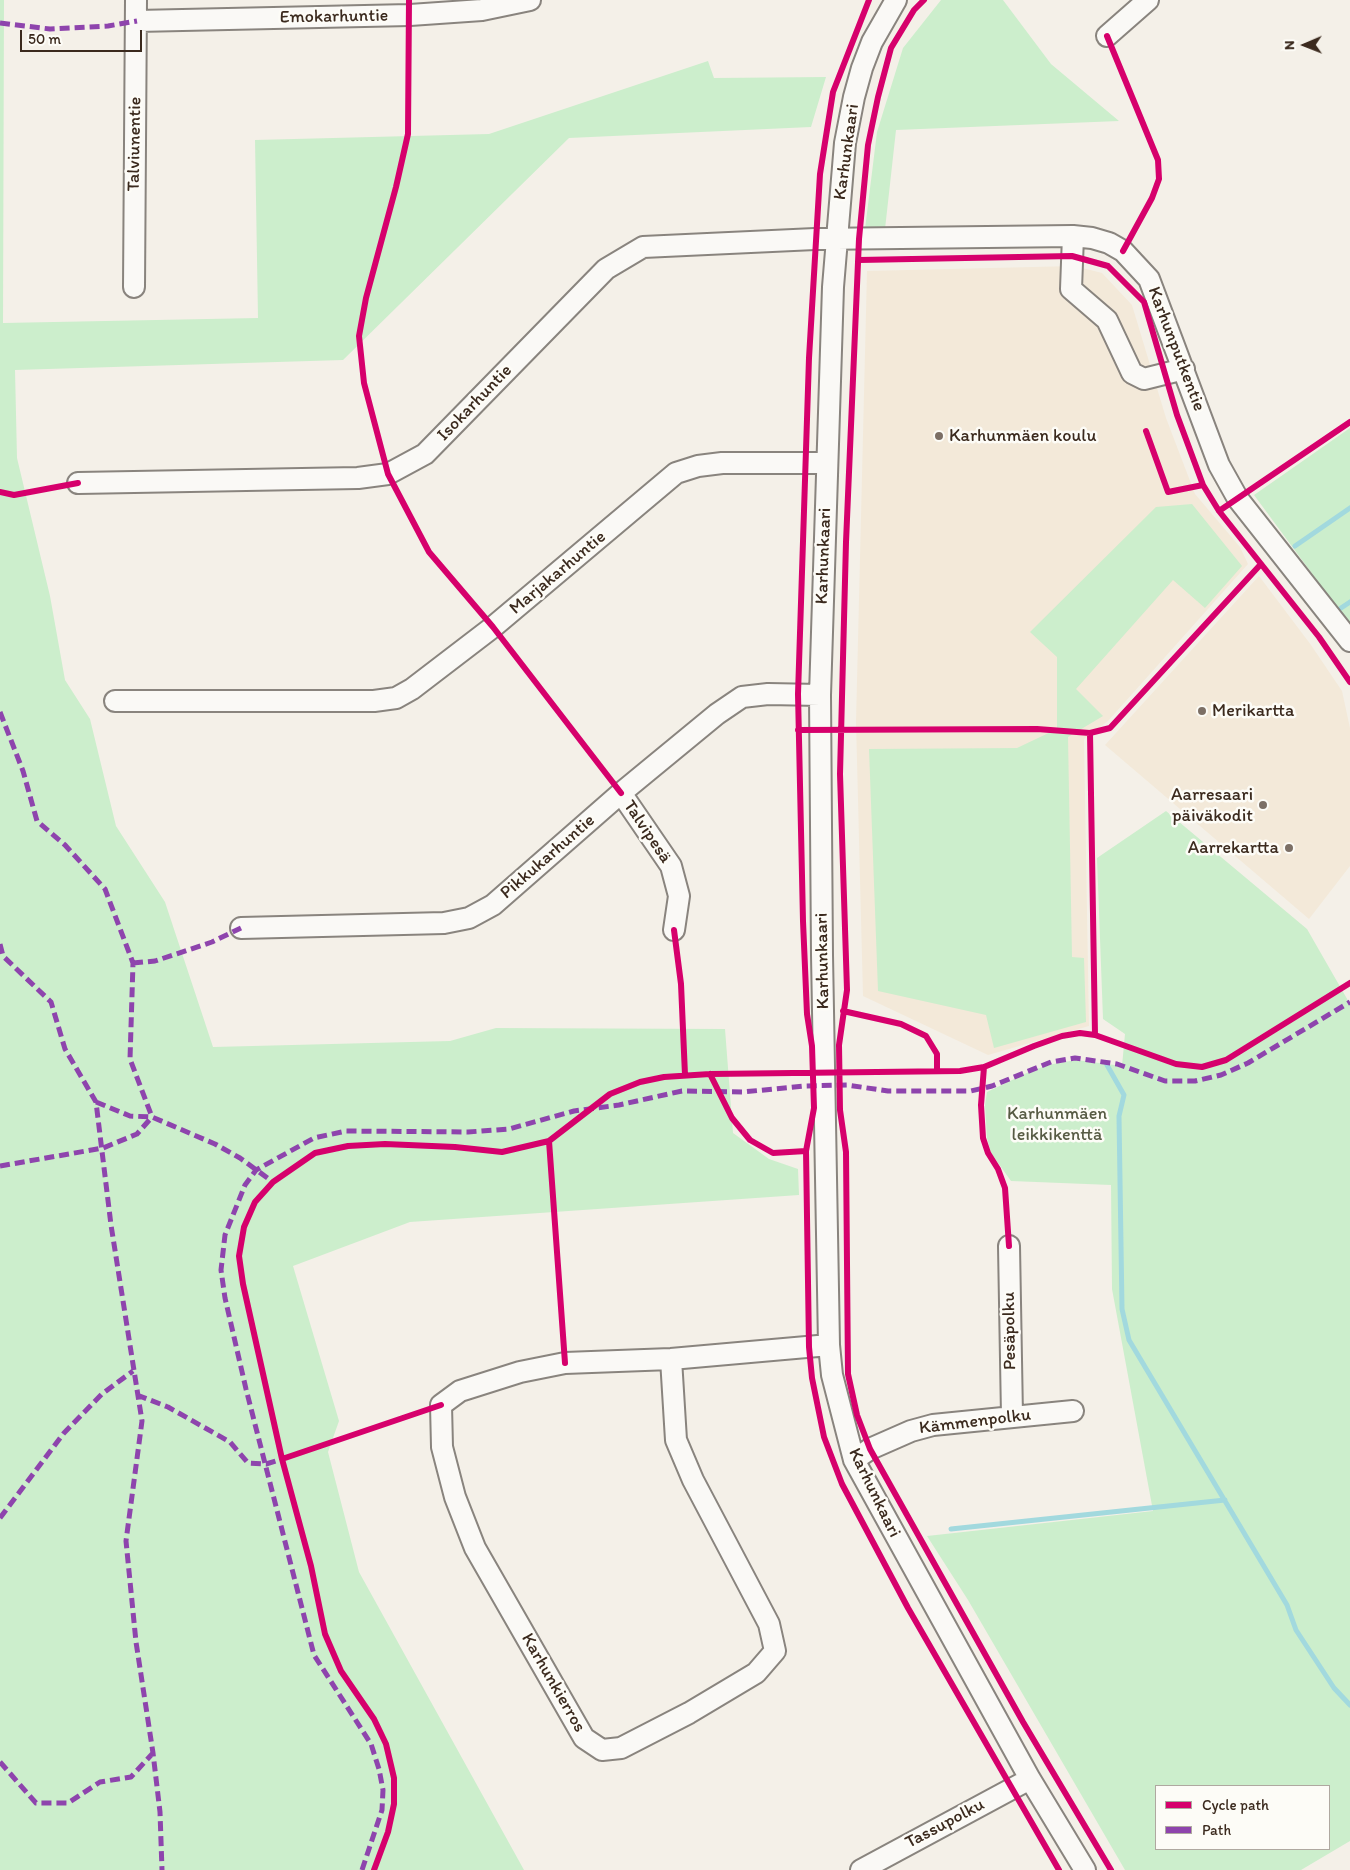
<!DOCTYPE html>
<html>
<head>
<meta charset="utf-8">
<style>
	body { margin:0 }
	#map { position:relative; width:1350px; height:1870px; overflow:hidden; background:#f4f0e8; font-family:Itim,sans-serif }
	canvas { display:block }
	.legend { position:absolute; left:1155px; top:1785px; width:175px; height:65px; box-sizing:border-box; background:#fdfcf7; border:1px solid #afa8a0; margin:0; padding:6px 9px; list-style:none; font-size:15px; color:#3b2a1e }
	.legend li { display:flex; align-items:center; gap:10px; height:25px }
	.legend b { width:25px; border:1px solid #afa8a0 }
	.north { position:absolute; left:1280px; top:20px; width:50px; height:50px; -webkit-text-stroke:4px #fdfcf7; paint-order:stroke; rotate:269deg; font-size:14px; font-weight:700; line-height:20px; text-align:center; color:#3b2a1e }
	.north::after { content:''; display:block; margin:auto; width:18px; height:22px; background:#3b2a1e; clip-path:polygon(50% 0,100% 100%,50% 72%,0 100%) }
	.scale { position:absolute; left:20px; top:30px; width:122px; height:22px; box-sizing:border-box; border:2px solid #3b2a1e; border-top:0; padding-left:6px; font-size:15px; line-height:18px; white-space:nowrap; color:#3b2a1e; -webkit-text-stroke:4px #fdfcf7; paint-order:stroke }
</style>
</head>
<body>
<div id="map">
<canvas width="1350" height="1870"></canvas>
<ul class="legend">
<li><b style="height:6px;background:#d6006c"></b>Cycle path</li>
<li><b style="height:6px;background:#8e44ad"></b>Path</li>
</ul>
<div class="north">N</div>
<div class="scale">50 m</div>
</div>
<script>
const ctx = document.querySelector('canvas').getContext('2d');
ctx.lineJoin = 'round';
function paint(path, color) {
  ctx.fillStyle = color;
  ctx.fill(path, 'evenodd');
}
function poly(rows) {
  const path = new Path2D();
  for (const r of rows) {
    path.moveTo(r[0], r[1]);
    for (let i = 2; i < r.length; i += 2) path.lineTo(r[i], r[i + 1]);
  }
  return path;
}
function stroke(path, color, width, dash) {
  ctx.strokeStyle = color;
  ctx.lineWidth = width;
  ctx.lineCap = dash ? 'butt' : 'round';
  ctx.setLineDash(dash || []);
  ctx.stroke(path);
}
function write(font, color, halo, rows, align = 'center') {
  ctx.font = font + ' Itim,sans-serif';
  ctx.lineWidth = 5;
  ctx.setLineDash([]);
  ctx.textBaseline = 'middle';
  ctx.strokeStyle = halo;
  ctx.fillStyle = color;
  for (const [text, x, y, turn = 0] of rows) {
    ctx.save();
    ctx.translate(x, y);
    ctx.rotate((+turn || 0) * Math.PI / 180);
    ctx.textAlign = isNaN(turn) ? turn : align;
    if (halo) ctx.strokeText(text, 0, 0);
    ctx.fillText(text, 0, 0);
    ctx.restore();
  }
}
const built = poly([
	[1074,266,1102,273,1132,305,1166,418,1195,494,1240,547,1248,564,1108,721,1084,739,1089,1026,988,1055,863,996,856,722,867,271],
	[1259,576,1311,645,1342,691,1350,728,1350,866,1309,919,1105,745]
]);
const green = poly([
	[0,0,4,0,3,323,258,318,255,140,489,134,708,61,714,78,826,77,811,127,569,138,343,360,15,370,17,458,50,596,65,680,90,719,116,826,165,902,213,1047,450,1041,496,1028,725,1029,733,1133,769,1159,798,1169,799,1195,410,1222,293,1266,339,1421,328,1452,359,1572,524,1870,0,1870],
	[941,0,1003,0,1051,64,1119,121,896,130,885,229,865,229,877,132,903,48],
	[1350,428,1350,625,1254,495],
	[1192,504,1242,566,1205,608,1173,580,1076,689,1103,716,1068,737,1072,957,1084,958,1086,1022,994,1048,986,1015,878,991,869,749,1017,748,1057,729,1057,657,1030,632,1156,507],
	[1166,811,1307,929,1350,1004,1350,1841,1301,1870,1125,1870,968,1600,927,1536,1153,1511,1112,1289,1111,1185,1011,1181,991,1153,987,1138,985,1105,987,1092,1033,1070,1053,1064,1076,1060,1122,1066,1125,1034,1103,1019,1097,858],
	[1156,1786,1329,1786,1329,1849,1156,1849]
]);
const stream = poly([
	[1295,546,1350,508],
	[1341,608,1350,602],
	[1107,1065,1124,1095,1119,1116,1122,1309,1129,1340,1287,1605,1296,1630,1334,1688,1350,1705],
	[951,1529,1225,1500]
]);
const minor = poly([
	[896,0,872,42,862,68,854,97,845,143,833,287,820,695,822,955,829,1345,832,1375,854,1460,1030,1779,1085,1870],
	[137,21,410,15,482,10,530,0],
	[1107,36,1148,0],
	[1073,236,1071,289,1107,320,1132,373,1144,379,1184,369],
	[134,287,136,0],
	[78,483,358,478,388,474,425,454,606,269,643,247,815,239,1073,236,1092,238,1109,243,1123,251,1149,279,1219,465,1238,499,1350,641],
	[115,701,374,701,396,698,412,689,493,627,676,473,698,466,722,463,827,463],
	[621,793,671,866,679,896,674,930],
	[241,928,444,923,469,918,493,905,621,793,717,714,742,697,768,694,820,695],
	[1009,1246,1012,1416],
	[671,1359,676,1440,693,1480,769,1624,775,1651,756,1673,689,1713,621,1748,602,1750,584,1738,475,1548,455,1497,442,1447,441,1405,460,1391,520,1372,565,1363,671,1359,829,1345],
	[854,1460,870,1449,911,1431,933,1425,1073,1411],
	[861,1870,1030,1779]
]);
const quiet = poly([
	[0,23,50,29,108,26,137,21],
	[0,712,23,771,37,821,65,845,105,889,133,963,130,1059,152,1117],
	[0,944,3,956,51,1002,65,1049,96,1102,111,1225,142,1421,126,1541,136,1642,153,1753,160,1812,162,1870],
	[133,963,155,961,212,942,241,928],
	[96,1102,130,1116,152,1117,215,1144,240,1158,273,1182],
	[0,1166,103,1148,137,1134,152,1117],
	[137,1395,168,1407,230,1442,248,1463,266,1464,282,1459],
	[0,1518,64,1433,102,1394,133,1371],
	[0,1762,36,1803,68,1803,100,1782,131,1777,153,1753],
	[362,1870,382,1810,383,1790,379,1769,371,1744,314,1655,246,1389,225,1298,221,1270,225,1235,245,1185,256,1170,314,1138,346,1131,468,1132,509,1129,574,1111,619,1105,682,1091,743,1092,804,1086,847,1085,888,1091,971,1091,992,1086,1051,1062,1075,1058,1117,1064,1165,1081,1195,1081,1221,1075,1248,1063,1350,1002]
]);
const cycleway = poly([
	[409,0,408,134,396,187,366,298,359,336,364,383,388,474,429,552,493,627,621,793],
	[869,0,833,92,820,174,809,358,798,694,803,921,807,1014,812,1046,814,1108,806,1151,809,1347,812,1378,824,1437,842,1484,908,1608,1059,1870],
	[924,0,914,10,891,48,878,97,868,145,859,239,846,542,840,774,847,990,839,1045,840,1110,846,1152,848,1374,857,1415,870,1449,1023,1722,1111,1870],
	[1107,36,1158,160,1159,179,1152,198,1123,251],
	[859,260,1072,256,1108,266,1144,302,1177,415,1203,485,1219,511,1319,637,1350,682],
	[1146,431,1168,492,1203,485],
	[0,492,14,495,78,483],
	[1219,511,1350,422],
	[798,730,1037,729,1090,733,1110,728,1261,564],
	[1090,733,1095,1035],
	[674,930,681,984,685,1075],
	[843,1011,901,1024,926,1036,937,1054,937,1070],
	[984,1067,981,1105,983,1138,988,1153,998,1169,1005,1188,1009,1246],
	[710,1074,732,1118,750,1140,773,1153,806,1151],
	[549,1141,565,1363],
	[282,1459,243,1284,239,1256,244,1227,255,1202,273,1182,315,1153,348,1146,385,1144,455,1147,502,1152,549,1141,610,1094,640,1082,664,1077,710,1074,960,1071,984,1067,1034,1046,1062,1036,1080,1033,1095,1035,1176,1064,1202,1067,1226,1060,1350,983],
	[374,1870,388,1832,394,1804,394,1778,386,1744,374,1719,341,1671,325,1634,311,1566,282,1459,441,1405]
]);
const markers = [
	[939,436,5,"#7c6f65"],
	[1202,711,5,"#7c6f65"],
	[1263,805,5,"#7c6f65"],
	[1289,848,5,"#7c6f65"]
];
const streetNames = [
	["Emokarhuntie",334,17,-1],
	["Talviunentie",135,144,-89],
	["Karhunkaari",847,152,-82],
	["Karhunputkentie",1176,349,69],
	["Isokarhuntie",475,403,-46],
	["Karhunkaari",824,556,-88],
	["Marjakarhuntie",558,573,-40],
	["Talvipesä",647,832,56],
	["Pikkukarhuntie",548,857,-41],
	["Karhunkaari",823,961,-91],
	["Pesäpolku",1010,1331,-91],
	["Kämmenpolku",975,1422,-7],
	["Karhunkaari",874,1493,64],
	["Karhunkierros",553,1683,60],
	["Tassupolku",945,1824,-28]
];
const poiNames = [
	["Karhunmäen koulu",949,436],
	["Merikartta",1212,711],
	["Aarresaari",1253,795,"right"],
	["päiväkodit",1253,816,"right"],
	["Aarrekartta",1279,848,"right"]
];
const parkNames = [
	["Karhunmäen",1057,1114],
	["leikkikenttä",1057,1135]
];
paint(built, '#f3e9d9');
paint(green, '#cec');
stroke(stream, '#a2d9de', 5);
stroke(minor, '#89847e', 24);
stroke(minor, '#faf9f6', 20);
stroke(quiet, '#8e44ad', 5, [10, 5]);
stroke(cycleway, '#d6006c', 6);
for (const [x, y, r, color] of markers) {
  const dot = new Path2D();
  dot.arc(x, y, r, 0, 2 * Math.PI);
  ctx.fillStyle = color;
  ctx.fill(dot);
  stroke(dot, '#fdfcf7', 2);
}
write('18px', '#3b2a1e', '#fdfcf7', streetNames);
write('18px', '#3b2a1e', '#fdfcf7', poiNames, 'left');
write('18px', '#575b44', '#fdfcf7', parkNames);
</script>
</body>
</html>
